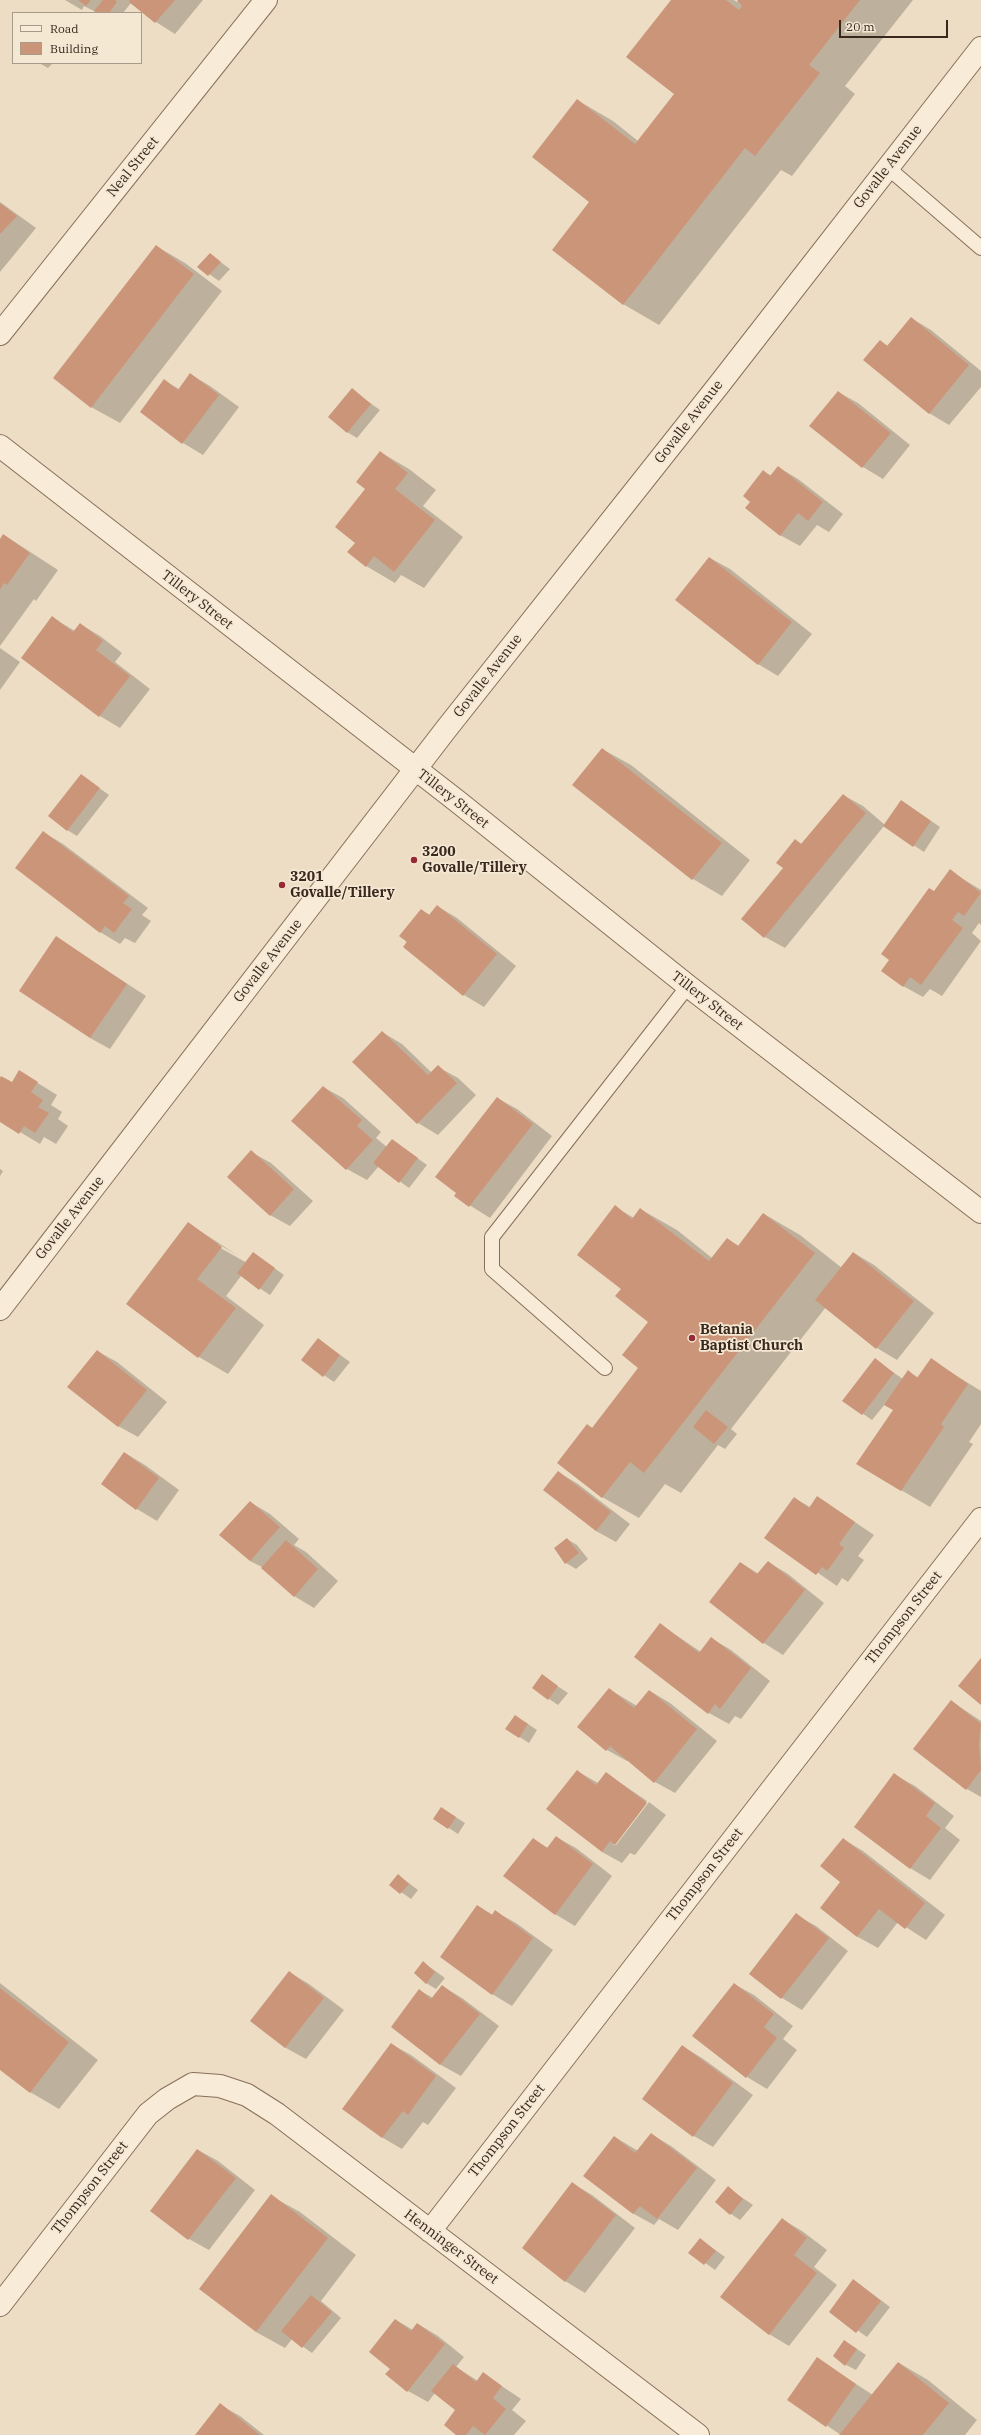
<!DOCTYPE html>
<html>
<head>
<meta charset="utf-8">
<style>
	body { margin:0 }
	#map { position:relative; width:981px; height:2435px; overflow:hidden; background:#edddc4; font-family:"IBM Plex Serif",serif }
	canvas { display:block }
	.legend { position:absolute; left:12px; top:12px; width:130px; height:52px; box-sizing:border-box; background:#f5e8d3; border:1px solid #a99b8b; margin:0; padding:5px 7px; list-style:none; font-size:12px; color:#38281e }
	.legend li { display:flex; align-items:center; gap:8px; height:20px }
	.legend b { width:20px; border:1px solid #a99b8b }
	.scale { position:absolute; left:839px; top:20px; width:109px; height:18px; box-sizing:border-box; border:2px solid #38281e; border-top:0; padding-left:5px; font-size:12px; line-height:14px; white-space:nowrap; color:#38281e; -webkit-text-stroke:3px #f5e8d3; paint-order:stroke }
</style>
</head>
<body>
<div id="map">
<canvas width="981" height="2435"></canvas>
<ul class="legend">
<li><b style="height:5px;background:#f8ebd7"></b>Road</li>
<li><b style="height:11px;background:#cb957a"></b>Building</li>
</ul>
<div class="scale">20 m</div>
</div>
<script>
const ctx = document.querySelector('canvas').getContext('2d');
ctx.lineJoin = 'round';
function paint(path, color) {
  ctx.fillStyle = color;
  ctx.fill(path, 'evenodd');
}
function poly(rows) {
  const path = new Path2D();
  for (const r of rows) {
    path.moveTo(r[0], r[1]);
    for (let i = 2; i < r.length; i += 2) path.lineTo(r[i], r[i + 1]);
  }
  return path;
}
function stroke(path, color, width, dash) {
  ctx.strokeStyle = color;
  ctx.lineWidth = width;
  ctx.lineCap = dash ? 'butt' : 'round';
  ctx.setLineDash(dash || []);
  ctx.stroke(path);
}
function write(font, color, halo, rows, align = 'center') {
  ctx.font = font + ' "IBM Plex Serif",serif';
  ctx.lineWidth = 3.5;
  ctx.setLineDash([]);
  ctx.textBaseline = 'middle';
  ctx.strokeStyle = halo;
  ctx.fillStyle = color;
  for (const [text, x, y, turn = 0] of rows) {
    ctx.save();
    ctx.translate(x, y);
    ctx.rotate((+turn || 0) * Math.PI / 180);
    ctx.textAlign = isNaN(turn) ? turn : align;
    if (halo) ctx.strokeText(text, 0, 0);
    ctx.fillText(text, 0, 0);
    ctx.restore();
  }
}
const shadow = poly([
	[65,0,203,0,175,34,156,22,131,3,123,13,98,13,84,6,82,10],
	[672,0,734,0,737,2,738,0,913,0,845,86,855,94,792,176,781,170,659,325,623,304,591,202,577,100,613,121,638,141,675,94],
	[39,63,53,63,48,68],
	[0,202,36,228,0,272],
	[156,246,185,263,222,291,120,423,91,407],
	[210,254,230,269,219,281,198,266],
	[911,318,931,330,981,371,981,387,949,425,929,413,880,341,888,346],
	[190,374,210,386,239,407,203,455,183,443,141,412,165,381,179,389],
	[352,390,380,410,357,438,347,432],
	[838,392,858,403,910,445,883,479,863,467,811,426],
	[380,452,409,469,436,490,423,506,463,537,424,588,401,575,395,583,366,566,356,542],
	[778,467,798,479,843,514,829,532,817,525,800,546,780,535,752,502,763,471,772,476],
	[4,535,58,570,36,601,34,599,0,646,0,540],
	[710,558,730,569,812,634,778,676,758,664],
	[53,618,75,631,80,624,100,636,122,653,115,662,150,689,120,728,100,716,23,658],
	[0,648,20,662,0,690],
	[602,749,631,765,750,860,722,896,693,879,573,785],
	[81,775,109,795,77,836,67,830],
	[843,795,863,806,885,825,902,801,940,827,924,852,884,826,785,948,765,937,795,840,802,844],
	[43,832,63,844,148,908,142,915,151,921,135,943,125,938,120,944,100,932],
	[950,871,981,890,981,925,979,923,972,933,981,941,942,996,930,989,923,997,903,986,935,892],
	[437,906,457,918,516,966,484,1007,464,995,404,947,421,910,430,915],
	[57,938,146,996,110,1049,90,1038],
	[382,1032,402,1044,432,1073,438,1067,458,1078,476,1095,438,1135,418,1123,353,1062],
	[20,1072,57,1095,51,1105,62,1112,58,1119,68,1126,56,1144,44,1137,40,1144,0,1120,0,1080,12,1083],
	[323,1087,343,1098,381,1132,376,1138,387,1147,392,1140,427,1165,409,1188,379,1166,367,1180,347,1169],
	[497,1098,517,1109,552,1136,490,1218,455,1196],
	[251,1152,271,1163,313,1201,290,1226,270,1215],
	[0,1169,3,1171,0,1176],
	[615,1207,634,1218,640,1209,677,1230,712,1258,727,1239,739,1246,764,1214,800,1235,842,1268,854,1253,874,1265,934,1313,897,1360,877,1348,826,1307,731,1429,737,1434,725,1449,718,1445,681,1493,665,1484,639,1518,602,1497,587,1425,593,1428,640,1368,649,1322,622,1289],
	[188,1223,237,1255,218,1244,217,1246,247,1263,253,1253,284,1275,270,1295,241,1276,226,1296,264,1325,228,1374,199,1357],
	[318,1339,350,1362,334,1382,302,1360],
	[97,1351,117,1362,167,1402,138,1437,118,1426],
	[875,1360,903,1379,908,1371,919,1378,931,1360,981,1391,981,1424,969,1442,973,1444,930,1507,901,1490,894,1410,885,1404,872,1420,844,1401],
	[125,1453,145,1465,179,1490,157,1521,137,1509,103,1484],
	[558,1472,578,1484,630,1524,616,1542,596,1531,544,1490],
	[818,1497,874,1535,858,1556,864,1560,848,1582,842,1578,837,1586,766,1537,794,1498,810,1507],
	[250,1502,270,1514,299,1539,294,1545,306,1552,338,1581,314,1608,294,1596,262,1567,250,1561],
	[567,1539,577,1545,588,1559,576,1569,566,1563],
	[768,1562,788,1574,824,1603,783,1655,764,1643,741,1563,759,1574],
	[661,1625,701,1652,711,1638,731,1650,770,1681,741,1719,735,1716,729,1724,709,1713,636,1657],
	[542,1676,568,1693,558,1705,533,1688],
	[609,1689,637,1706,650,1691,670,1703,717,1741,675,1793,655,1782,628,1760,627,1761,607,1750],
	[951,1701,981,1721,981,1797,967,1789],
	[525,1722,537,1730,529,1743,507,1729],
	[577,1771,598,1783,606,1773,647,1801,613,1845,616,1845,649,1802,666,1815,635,1855,630,1853,622,1863,602,1852],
	[895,1775,915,1786,954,1816,945,1828,960,1840,930,1880,910,1868],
	[451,1814,465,1823,458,1834,449,1828],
	[556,1837,576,1848,612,1876,575,1926,555,1914,533,1839,548,1848],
	[843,1839,863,1851,945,1915,926,1940,898,1922,878,1948,858,1937,822,1908,842,1882],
	[398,1875,418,1890,411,1899,391,1885],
	[478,1906,493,1915,496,1912,516,1923,553,1950,512,2006,492,1994],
	[796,1915,816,1926,848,1951,802,2010,782,1998,750,1973],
	[424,1963,445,1978,436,1989,426,1983],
	[289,1972,309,1984,344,2010,306,2059,286,2048,252,2021],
	[0,1983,98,2060,59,2109,30,2092,0,2069],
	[734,1984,754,1995,793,2026,783,2039,797,2050,767,2089,747,2077,694,2036],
	[442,1986,462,1998,499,2026,461,2076,441,2065,392,2027,419,1990,433,1998],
	[391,2044,411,2055,456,2088,428,2125,423,2122,402,2149,383,2138,343,2109],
	[682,2046,702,2058,753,2095,713,2147,694,2136],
	[651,2134,671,2146,716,2180,678,2230,659,2219,654,2225,634,2214,585,2176,615,2137,638,2151],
	[198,2150,218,2161,255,2190,209,2250,189,2239],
	[572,2183,592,2195,635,2228,585,2293,565,2281],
	[728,2188,753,2205,740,2220,731,2214],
	[271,2196,300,2212,356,2255,321,2301,341,2318,312,2353,292,2339,285,2348,256,2332],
	[782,2219,802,2231,827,2250,814,2267,837,2285,789,2346,769,2334],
	[700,2239,725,2257,715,2270,690,2252],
	[854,2280,890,2307,867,2337,830,2311],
	[396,2320,413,2330,418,2324,438,2336,464,2357,456,2367,478,2381,484,2374,521,2399,512,2410,526,2421,514,2435,458,2435,456,2410,435,2393,428,2402,408,2391,391,2368],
	[854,2347,866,2355,856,2370,846,2365],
	[817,2359,873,2395,899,2363,928,2380,977,2420,965,2435,841,2435,789,2400],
	[220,2405,240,2416,264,2435,196,2435]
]);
const building = poly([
	[78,0,91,0,86,6],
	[103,0,115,0,117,2,109,13,97,13,94,11],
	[130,0,175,0,155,23,129,2],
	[671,0,726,0,739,10,742,6,737,0,860,0,809,65,820,73,755,156,745,148,623,305,552,250,589,202,532,157,577,99,635,144,674,94,626,57],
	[0,203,17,216,0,234],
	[156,245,194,274,91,408,53,378],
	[210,253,221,262,208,276,197,267],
	[911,317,969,365,929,414,863,360,880,340,887,346],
	[190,373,219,395,182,444,140,412,164,379,178,390],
	[352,388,371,404,347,433,328,417],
	[838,391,891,433,862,468,809,426],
	[380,451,408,473,395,489,435,520,394,572,374,556,366,567,347,552,355,543,335,527,365,489,356,482],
	[778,466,823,502,808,521,798,513,780,536,745,508,750,502,743,496,763,470,770,476],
	[3,534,30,553,7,585,4,583,0,589,0,539],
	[709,557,792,622,758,665,675,600],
	[52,616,73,632,80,623,103,641,96,650,130,676,99,717,21,658],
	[602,748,722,843,692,880,572,785],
	[81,774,100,788,67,831,48,816],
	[843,794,866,813,764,938,741,919,783,868,776,863,795,839,801,844],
	[901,800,931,821,913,847,883,826],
	[43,831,129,896,123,903,132,909,114,933,105,926,100,933,15,868],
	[950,869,981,893,964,916,958,912,952,920,963,928,921,985,910,977,903,987,881,971,889,960,881,954,929,888,934,891],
	[437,905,497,954,463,996,403,947,407,942,399,936,421,909,429,915],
	[56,936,127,984,90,1038,19,991],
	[382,1031,428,1075,438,1065,457,1083,417,1124,352,1062],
	[19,1070,38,1082,31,1092,43,1100,38,1107,49,1113,35,1133,24,1126,19,1134,0,1122,0,1078,1,1076,12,1082],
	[323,1086,362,1120,357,1126,373,1140,346,1170,291,1121],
	[497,1097,533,1124,469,1207,454,1196,456,1193,435,1177],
	[392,1139,418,1158,399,1183,373,1163],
	[251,1150,294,1189,270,1216,227,1177],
	[615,1205,632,1219,640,1208,709,1261,727,1238,738,1246,763,1213,815,1253,644,1473,630,1462,602,1498,557,1463,587,1424,592,1428,638,1368,622,1355,648,1322,615,1296,621,1289,577,1255],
	[188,1222,222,1247,197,1279,236,1308,198,1358,126,1304],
	[253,1252,275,1268,259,1290,237,1273],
	[853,1252,914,1301,876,1349,815,1300],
	[318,1338,340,1355,323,1377,301,1360],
	[97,1350,147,1390,118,1427,67,1387],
	[875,1358,894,1373,862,1415,842,1401],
	[931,1358,968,1384,941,1424,944,1427,901,1491,856,1464,893,1410,884,1405,908,1370,917,1378],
	[706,1410,728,1427,714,1444,693,1427],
	[124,1452,159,1478,136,1510,101,1484],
	[558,1471,611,1512,596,1531,543,1490],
	[817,1496,855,1522,839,1544,844,1548,827,1571,822,1567,816,1575,764,1538,794,1497,809,1508],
	[250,1501,280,1527,250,1561,219,1535],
	[567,1538,579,1553,565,1564,554,1548],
	[286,1540,318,1569,294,1597,261,1568],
	[768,1561,805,1590,763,1644,709,1602,740,1562,757,1574],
	[660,1623,699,1653,711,1637,751,1668,720,1709,715,1704,708,1714,634,1657],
	[981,1658,981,1705,958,1686],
	[542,1674,558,1686,548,1700,532,1688],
	[609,1688,634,1708,649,1690,697,1729,654,1783,610,1746,606,1751,577,1727],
	[951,1700,981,1724,979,1744,981,1770,966,1790,913,1749],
	[515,1715,528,1724,519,1738,505,1729],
	[577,1770,596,1785,606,1772,647,1803,615,1845,610,1841,602,1852,546,1809],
	[894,1773,935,1803,926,1816,941,1828,910,1869,854,1827],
	[441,1807,456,1817,448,1829,433,1819],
	[556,1836,593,1864,555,1915,503,1876,533,1838,547,1848],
	[843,1838,925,1903,905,1929,879,1909,857,1937,820,1908,840,1882,820,1866],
	[398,1874,409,1884,400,1894,389,1885],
	[477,1905,492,1915,495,1910,533,1938,492,1995,440,1957],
	[796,1913,829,1938,781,1999,749,1974],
	[423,1961,435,1972,426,1984,414,1973],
	[289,1971,324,1998,285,2048,250,2021],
	[734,1983,774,2014,764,2027,777,2038,746,2078,692,2036],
	[442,1985,480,2014,440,2065,391,2027,419,1989,431,1999],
	[0,1988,69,2042,30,2093,0,2070],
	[391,2043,436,2076,408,2115,403,2111,382,2138,342,2109],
	[682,2045,733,2083,693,2137,642,2099],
	[651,2133,697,2168,657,2219,640,2206,633,2214,583,2176,614,2136,635,2153],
	[197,2149,236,2178,188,2240,150,2211],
	[572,2182,616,2215,565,2282,522,2248],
	[728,2186,743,2199,730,2215,715,2202],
	[271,2194,328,2238,256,2332,199,2289],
	[782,2218,807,2238,794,2255,817,2273,769,2335,720,2297],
	[700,2238,716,2251,704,2265,688,2253],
	[853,2279,881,2301,856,2333,829,2312],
	[311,2295,332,2312,302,2348,281,2331],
	[395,2319,411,2331,417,2323,445,2344,407,2392,385,2374,390,2369,369,2352],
	[844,2340,857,2349,845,2366,833,2356],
	[817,2357,856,2384,826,2427,787,2400],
	[898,2362,949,2403,923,2435,839,2435],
	[453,2364,476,2382,483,2372,502,2386,493,2398,506,2409,485,2435,473,2426,466,2435,456,2435,444,2425,455,2410,431,2391],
	[220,2403,260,2435,195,2435]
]);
const service = poly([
	[887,167,981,248],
	[605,1368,492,1269,492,1237,688,986]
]);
const minor = poly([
	[0,334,266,0],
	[430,2231,981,1519],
	[0,2305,148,2114,167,2099,193,2084,220,2086,247,2095,277,2114,698,2435]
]);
const tertiary = poly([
	[0,446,457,801,688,986,981,1212],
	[0,1309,447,728,718,386,981,48]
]);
const markers = [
	[414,860,4,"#962b35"],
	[282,885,4,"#962b35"],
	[692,1338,4,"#962b35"]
];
const streetNames = [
	["Neal Street",133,167,-51],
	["Govalle Avenue",888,167,-52],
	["Govalle Avenue",689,422,-52],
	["Tillery Street",197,600,38],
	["Govalle Avenue",488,676,-52],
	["Tillery Street",453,799,38],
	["Govalle Avenue",268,961,-52],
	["Tillery Street",707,1001,38],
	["Govalle Avenue",70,1218,-52],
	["Thompson Street",904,1618,-52],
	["Thompson Street",705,1875,-52],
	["Thompson Street",507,2131,-52],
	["Thompson Street",90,2188,-52],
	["Henninger Street",451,2247,37]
];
const poiNames = [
	["3200",422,852],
	["Govalle/Tillery",422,868],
	["3201",290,877],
	["Govalle/Tillery",290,893],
	["Betania",700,1330],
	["Baptist Church",700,1346]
];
paint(shadow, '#0003');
paint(building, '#cb957a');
stroke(service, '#886f5b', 16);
stroke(minor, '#886f5b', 24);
stroke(tertiary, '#886f5b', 24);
stroke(service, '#f8ebd7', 14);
stroke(minor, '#f8ebd7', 22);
stroke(tertiary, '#f8ebd7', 22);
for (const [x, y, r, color] of markers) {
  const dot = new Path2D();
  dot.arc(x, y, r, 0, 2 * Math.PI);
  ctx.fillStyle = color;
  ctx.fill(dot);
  stroke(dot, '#f5e8d3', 1.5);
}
write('14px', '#38281e', '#f5e8d3', streetNames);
write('bold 14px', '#38281e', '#f5e8d3', poiNames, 'left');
</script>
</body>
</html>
